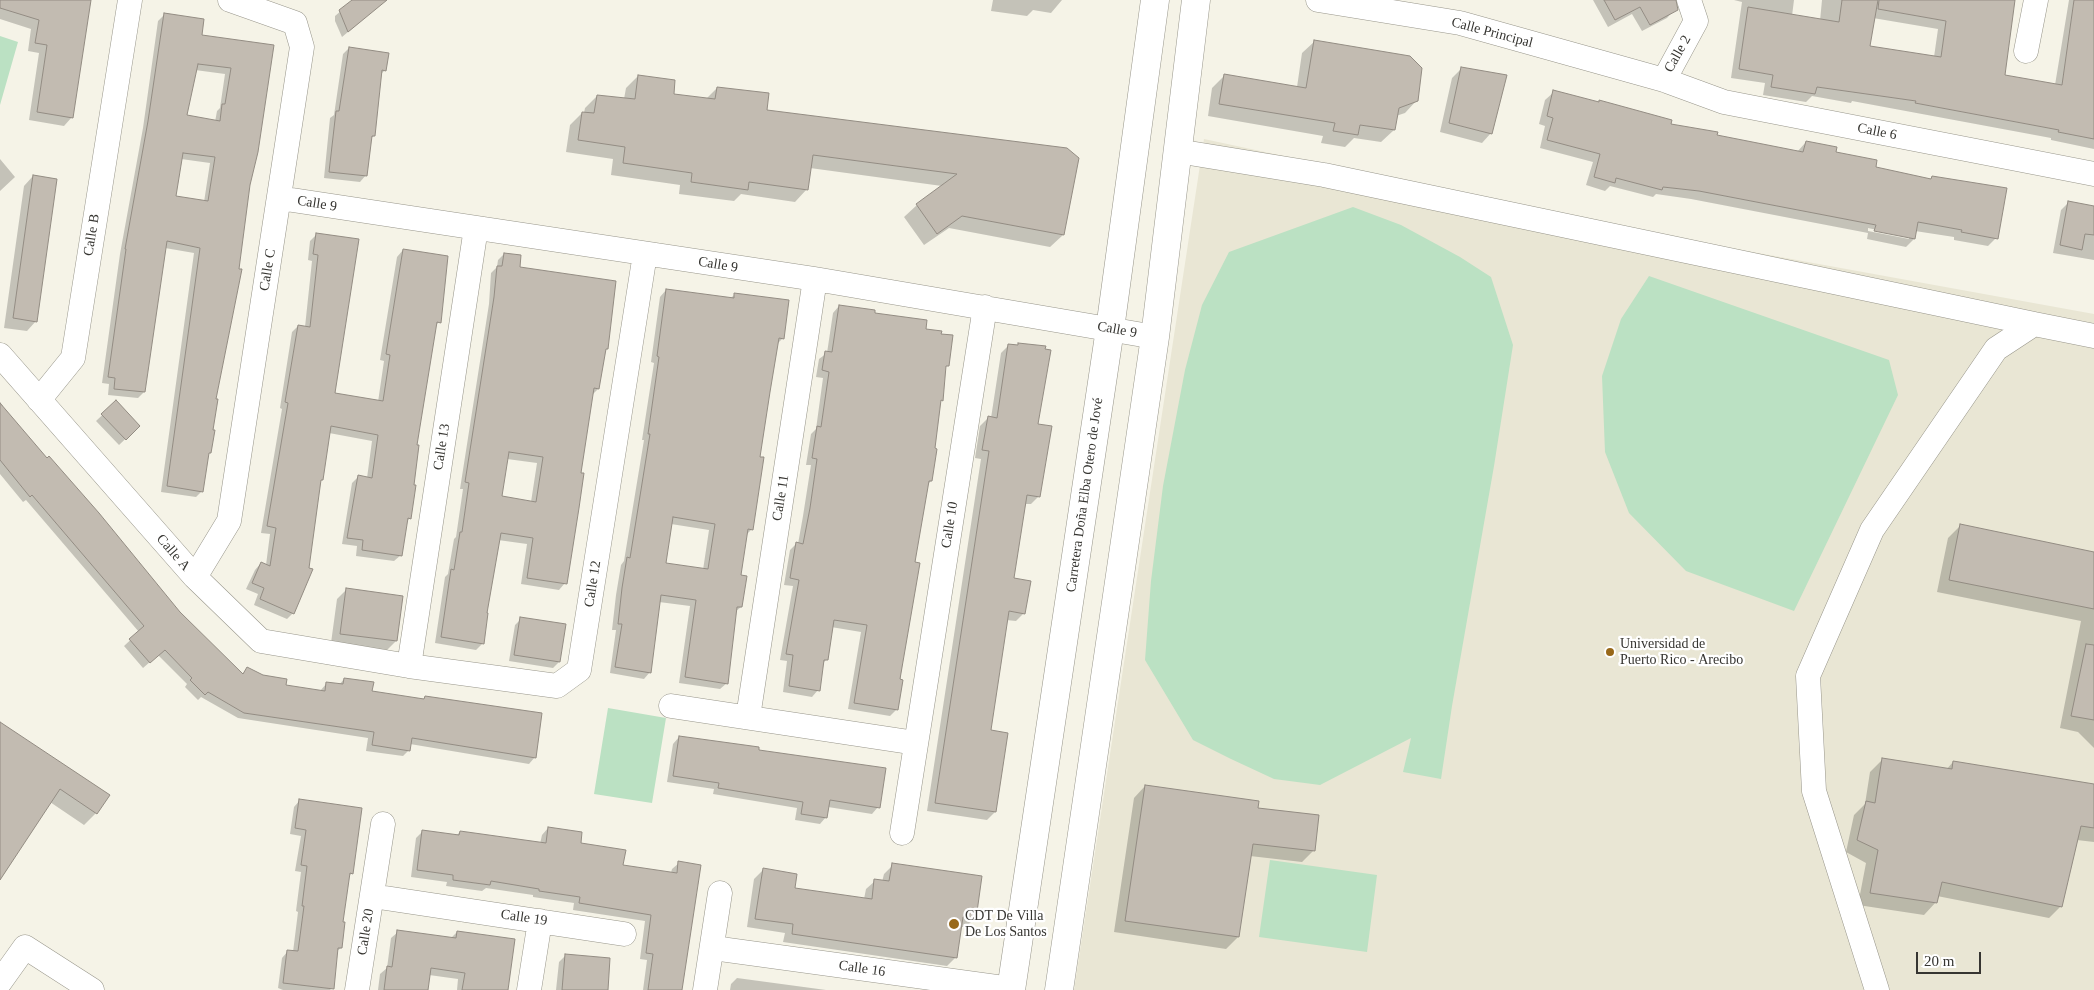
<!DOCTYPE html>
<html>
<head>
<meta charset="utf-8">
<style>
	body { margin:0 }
	#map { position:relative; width:2094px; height:990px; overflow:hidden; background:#f5f3e7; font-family:"Times New Roman",serif }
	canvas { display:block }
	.scale { position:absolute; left:1916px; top:952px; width:65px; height:22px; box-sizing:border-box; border:2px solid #363531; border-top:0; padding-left:6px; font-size:15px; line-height:18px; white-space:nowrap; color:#363531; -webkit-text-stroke:4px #fff; paint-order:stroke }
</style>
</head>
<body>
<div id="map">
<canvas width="2094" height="990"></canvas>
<div class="scale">20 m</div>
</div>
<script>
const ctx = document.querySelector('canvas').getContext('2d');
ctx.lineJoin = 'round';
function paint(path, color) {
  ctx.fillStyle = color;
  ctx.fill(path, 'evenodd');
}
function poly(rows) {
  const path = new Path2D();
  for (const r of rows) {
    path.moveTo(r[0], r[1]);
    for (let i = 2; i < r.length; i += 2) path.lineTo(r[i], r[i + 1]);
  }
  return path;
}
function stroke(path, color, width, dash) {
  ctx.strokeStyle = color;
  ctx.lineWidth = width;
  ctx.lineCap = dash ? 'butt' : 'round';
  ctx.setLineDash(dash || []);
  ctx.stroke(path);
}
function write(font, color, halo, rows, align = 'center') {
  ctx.font = font + ' "Times New Roman",serif';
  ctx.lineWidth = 4.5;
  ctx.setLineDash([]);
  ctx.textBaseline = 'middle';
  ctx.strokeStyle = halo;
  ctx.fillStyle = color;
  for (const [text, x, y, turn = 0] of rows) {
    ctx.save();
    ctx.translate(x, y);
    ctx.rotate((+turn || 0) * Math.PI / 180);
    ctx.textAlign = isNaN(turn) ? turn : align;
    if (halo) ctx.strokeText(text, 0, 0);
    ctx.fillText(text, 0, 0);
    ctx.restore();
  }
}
const built = poly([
	[1204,139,1615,227,2094,314,2094,990,1074,990]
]);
const green = poly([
	[0,36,18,42,0,105],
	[1353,207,1401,225,1460,257,1491,277,1513,345,1494,466,1452,706,1441,779,1403,772,1411,738,1320,785,1274,779,1231,759,1193,740,1145,660,1151,581,1163,486,1185,370,1202,305,1229,252],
	[1649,276,1889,360,1898,395,1794,611,1686,571,1629,513,1605,452,1602,376,1621,319],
	[608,708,666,718,652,803,594,794],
	[1270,860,1377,875,1367,952,1259,937]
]);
const shadow = poly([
	[0,0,90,0,72,117,64,126,29,120,39,53,28,51,31,29,0,19],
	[354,0,386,0,342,37,335,21,335,16],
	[993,0,1062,0,1051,13,1033,10,1027,16,991,11],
	[1593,0,1669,0,1674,10,1667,18,1642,31,1632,14,1608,27],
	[1734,0,1794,0,1792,16,1820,21,1822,0,2014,0,2003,76,2055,85,2069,0,2094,0,2094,149,2051,140,2051,138,1852,101,1851,103,1812,96,1806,102,1763,95,1765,83,1731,78,1742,2],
	[1873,18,1938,29,1934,57,1868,47],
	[164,15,201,36,273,46,248,185,215,400,210,452,207,455,202,491,196,497,161,492,194,253,165,248,144,392,138,398,108,395,109,384,102,383,120,254,143,128,158,21],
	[195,70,225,74,220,108,217,111,215,122,186,116],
	[181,159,210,163,204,202,174,197],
	[1315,41,1417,100,1405,113,1396,116,1394,130,1381,142,1354,138,1345,147,1321,143,1323,136,1208,116,1212,88,1225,75,1297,87,1302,53],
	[349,48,385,70,380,75,374,136,371,138,366,175,360,182,324,178,330,118,334,115,343,54],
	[1462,68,1491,133,1482,143,1440,132,1452,78],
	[638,76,672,95,706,99,717,88,766,111,1066,149,1063,235,1050,247,949,228,924,245,904,217,917,205,942,186,810,168,807,189,795,202,741,194,734,201,679,194,680,185,611,175,613,159,566,152,570,125,582,113,584,113,585,108,597,96,624,99,626,88],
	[1554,92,1598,103,1599,101,1669,125,1716,136,1797,152,1806,142,1874,168,1930,180,1932,177,1996,238,1988,246,1954,240,1954,237,1915,231,1914,239,1906,247,1867,239,1868,233,1691,199,1656,194,1653,197,1610,186,1605,191,1586,185,1593,162,1540,148,1545,126,1539,124,1545,100],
	[1868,228,1909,237,1909,239,1868,231],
	[0,159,15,177,0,191],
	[33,176,36,321,27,331,4,328,24,186],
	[2068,203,2094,208,2094,260,2053,253,2061,210],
	[316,235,334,394,378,402,384,361,380,360,397,257,403,250,439,322,435,326,416,446,410,518,406,522,401,555,394,561,356,556,357,546,342,544,352,483,358,477,367,478,372,441,329,433,322,480,319,482,293,613,287,619,254,605,258,594,246,589,255,570,261,563,266,565,270,534,261,533,282,409,280,408,292,332,298,326,305,327,312,261,308,260,310,241],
	[504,254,604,351,598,389,592,395,565,583,559,590,521,584,527,544,498,540,485,614,483,643,476,650,435,643,445,577,448,574,454,539,456,537,463,489,460,489,489,304,491,273,497,267,498,260],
	[507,459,537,463,531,502,501,498],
	[666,290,730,299,735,294,783,338,777,344,759,458,752,529,746,535,740,576,741,607,735,612,727,683,720,689,679,683,690,606,659,602,650,672,644,679,610,673,616,630,612,630,616,595,621,565,624,561,644,440,642,440,654,363,651,362,660,297],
	[671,524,709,530,703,570,665,564],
	[839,306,873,314,924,330,947,365,945,368,941,400,940,402,931,481,928,484,913,563,897,709,890,716,848,709,861,632,831,627,826,660,822,664,818,690,812,697,783,692,787,661,780,660,793,586,784,585,790,550,796,544,798,544,803,516,811,465,806,465,811,434,816,429,823,378,816,377,819,359,827,353,833,313],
	[1019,344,1037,425,1039,496,1031,504,1025,504,1013,579,1024,613,1016,621,1006,620,989,731,995,812,987,820,927,811,981,459,975,458,980,426,988,418,991,418,1001,353,1009,345,1017,346],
	[0,402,3,406,2,407,179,612,242,674,248,668,285,686,320,691,327,683,339,685,344,679,371,692,423,700,425,697,535,757,529,764,410,744,409,750,403,756,366,751,368,738,238,718,201,697,198,700,185,687,187,684,158,655,143,668,124,646,139,632,26,500,23,502,0,474],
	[116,402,139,426,119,445,96,421],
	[1960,526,2094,554,2094,748,2078,732,2060,728,2081,621,1937,592,1948,538],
	[347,589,396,641,387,650,331,643,337,599],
	[521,619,559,662,553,668,509,661,515,625],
	[0,723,96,813,84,825,50,802,0,878],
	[679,737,757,751,878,807,872,814,828,807,826,817,820,824,795,820,797,808,713,794,714,789,667,782,673,744],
	[1883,759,1946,770,1953,762,2094,785,2094,842,2077,840,2061,906,2049,918,1937,896,1936,902,1924,915,1858,905,1866,863,1846,852,1854,815,1865,804,1870,772],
	[1145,786,1256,810,1314,850,1302,862,1250,856,1238,937,1226,949,1114,932,1134,798],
	[300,800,352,873,348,877,342,923,341,948,337,951,332,988,330,990,283,990,278,988,282,958,288,951,293,952,298,912,296,911,301,872,295,871,301,836,290,834,294,807],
	[548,828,622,867,671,873,672,869,679,863,681,990,643,990,647,960,640,959,645,921,573,910,574,903,533,897,533,895,486,888,482,891,446,886,447,882,411,877,416,838,423,831,456,836,460,832,540,844,542,835],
	[893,865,974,919,966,927,960,927,956,957,947,966,783,942,785,933,747,927,754,879,763,870,793,889,864,899,866,889,875,881,882,882,884,874],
	[398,932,450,939,457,932,506,990,457,990,458,979,429,975,427,990,378,990,380,974,387,968,391,938],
	[566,955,606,990,556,990,559,962],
	[737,978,826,990,730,990,731,984]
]);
const building = poly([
	[0,0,91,0,73,118,37,112,47,45,35,43,39,20,0,8,0,0],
	[352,0,387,0,348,32,339,10,352,0],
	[1604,0,1676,0,1678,10,1650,25,1640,7,1615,20,1604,0],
	[1842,0,1878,0,1870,46,1941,57,1946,21,1878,9,1879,0,2015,0,2005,75,2062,85,2074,0,2094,0,2094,139,2058,132,2059,130,1915,103,1916,101,1817,87,1815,94,1771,87,1773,75,1739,69,1748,7,1839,22,1842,0],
	[164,13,204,19,202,35,274,45,258,152,250,185,239,269,242,269,216,399,218,399,213,430,215,430,211,453,209,453,203,492,167,486,200,248,167,241,145,392,114,389,115,378,108,377,126,249,125,249,148,121,164,13],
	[198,64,231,68,225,104,222,104,220,121,187,115,198,64],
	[183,153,215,157,208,201,176,196,183,153],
	[1314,40,1410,56,1422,68,1418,101,1399,108,1395,130,1360,125,1358,135,1333,131,1335,123,1219,104,1224,74,1306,88,1314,40],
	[349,47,389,53,386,71,382,70,375,136,372,136,367,176,329,172,336,111,339,111,349,47],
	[1461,67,1507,75,1492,134,1449,123,1461,67],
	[638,75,675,80,674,94,715,99,717,87,769,93,767,110,1067,148,1079,158,1064,235,962,216,937,234,916,204,957,174,813,155,808,190,749,182,748,190,691,182,692,173,623,163,625,147,578,140,582,112,594,113,597,95,635,99,638,75],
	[1553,90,1599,102,1599,100,1672,120,1671,124,1718,132,1717,135,1803,152,1806,141,1837,147,1836,152,1877,160,1876,167,1931,179,1932,176,2007,188,1998,239,1961,232,1962,230,1918,222,1915,239,1874,231,1876,225,1824,215,1699,191,1663,187,1662,190,1616,178,1615,183,1594,177,1600,154,1547,140,1553,118,1547,116,1553,90],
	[33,175,57,179,37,322,13,318,33,175],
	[2068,201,2094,206,2094,235,2085,234,2082,250,2060,245,2068,201],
	[316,233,359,239,335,393,383,401,390,355,386,354,403,249,448,256,441,323,437,322,417,445,419,445,414,485,416,485,411,519,408,518,402,556,362,550,363,540,347,538,358,475,372,478,378,435,331,426,323,480,321,480,309,568,313,569,294,614,260,599,264,588,252,583,261,562,270,566,276,528,267,526,288,403,285,402,298,325,310,327,318,255,313,254,316,233],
	[504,253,521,255,520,267,616,281,608,349,606,349,599,389,594,388,581,473,584,473,579,508,567,584,527,578,533,538,501,533,487,613,488,613,484,644,441,637,451,569,454,570,460,532,462,532,469,483,465,482,494,297,497,266,502,266,504,253],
	[509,452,543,457,536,502,502,496,509,452],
	[666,289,734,298,734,293,789,300,784,339,779,338,770,392,760,457,764,457,753,530,748,529,741,575,747,576,742,607,737,607,728,684,685,677,696,600,661,595,651,673,615,667,622,624,618,624,622,588,627,557,630,558,650,434,648,434,659,357,657,356,666,289],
	[673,517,715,524,708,569,666,563,673,517],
	[839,305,875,310,875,313,927,320,926,329,942,331,941,334,953,335,949,366,946,366,943,401,941,400,935,448,937,449,932,481,929,481,915,562,920,563,900,679,903,680,898,710,854,703,867,625,834,620,828,660,824,660,820,691,789,686,793,655,786,654,799,580,790,578,796,542,803,544,810,508,817,459,812,458,817,426,821,427,829,372,822,370,825,351,832,352,839,305],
	[1018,343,1046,346,1045,349,1051,350,1038,424,1052,426,1040,497,1027,495,1014,578,1031,581,1025,614,1009,611,991,730,1008,733,996,812,935,803,989,451,982,450,988,416,997,418,1008,344,1018,345,1018,343],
	[116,400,140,426,126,440,101,414,116,400],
	[0,403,47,458,49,456,99,513,180,612,243,674,247,667,263,675,287,679,286,685,325,691,326,682,343,684,344,678,374,682,372,691,424,699,425,696,542,713,536,758,412,738,410,751,372,745,374,732,244,713,208,692,205,695,190,680,192,678,165,650,150,663,129,639,144,626,32,495,30,497,0,460,0,403],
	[1960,524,2094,552,2094,609,1949,580,1960,524],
	[346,588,403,596,397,641,340,634,346,588],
	[520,617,566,624,560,662,514,655,520,617],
	[2086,644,2094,645,2094,720,2071,716,2086,644],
	[0,722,110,795,97,814,60,789,0,880,0,722],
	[679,736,759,747,759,750,886,768,880,808,830,800,827,818,801,814,803,802,718,788,719,783,673,776,679,736],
	[1882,758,1952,769,1953,761,2094,784,2094,828,2081,826,2062,907,1942,882,1937,903,1870,893,1878,850,1857,840,1866,801,1875,803,1882,758],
	[1145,785,1259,801,1258,808,1319,815,1315,851,1253,844,1239,937,1125,921,1145,785],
	[299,799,362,808,353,874,350,873,343,922,345,922,342,948,338,948,334,989,283,983,287,950,298,951,304,906,302,906,307,866,301,865,306,830,295,828,299,799],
	[548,827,582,832,581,843,626,850,623,865,677,873,678,861,701,865,682,990,648,990,653,954,646,953,651,915,579,903,580,897,539,891,539,889,491,881,490,885,453,880,453,875,417,870,422,830,459,835,460,831,546,843,548,827],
	[892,863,982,876,976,919,963,917,957,958,792,934,793,924,755,919,763,868,797,874,795,888,872,899,874,879,889,881,892,863],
	[397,930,456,938,457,931,515,939,508,990,462,990,465,973,431,968,428,990,384,990,387,966,392,967,397,930],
	[565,954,610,958,608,990,562,990,565,954]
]);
const street = poly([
	[1318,0,1460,23,1664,80,1724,102,2094,174],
	[2026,51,2036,0],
	[1664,80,1696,21,1689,0],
	[1177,151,1324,175,2034,324],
	[279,198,815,279,1155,337],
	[0,355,195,577,261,641,409,666,557,686,579,670,645,254],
	[39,400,73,358,130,0],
	[195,577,229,521,302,47,295,23,230,0],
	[409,666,476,228],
	[671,706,916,743],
	[748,717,815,279],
	[902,833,985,307],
	[372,896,624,934],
	[713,948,1011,989],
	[0,982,25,947,92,990],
	[357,990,383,824],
	[529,990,540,921],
	[705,990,720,893],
	[1877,990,1814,791,1808,676,1872,530,1996,349,2034,324,2094,336]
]);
const secondary = poly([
	[1011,990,1110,329,1155,0],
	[1059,990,1155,337,1196,0]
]);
const markers = [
	[1610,652,5,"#986819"],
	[954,924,6,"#986819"]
];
const streetNames = [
	["Calle Principal",1492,33,15],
	["Calle 2",1678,54,-61],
	["Calle 6",1877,132,11],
	["Calle 9",317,204,9],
	["Calle B",92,235,-81],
	["Calle 9",718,265,9],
	["Calle C",268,270,-81],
	["Calle 9",1117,330,10],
	["Calle 13",442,447,-81],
	["Carretera Doña Elba Otero de Jové",1085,495,-82],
	["Calle 11",781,498,-81],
	["Calle 10",950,525,-81],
	["Calle A",173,553,49],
	["Calle 12",593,584,-81],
	["Calle 19",524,918,8],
	["Calle 20",366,932,-81],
	["Calle 16",862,969,8]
];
const poiNames = [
	["Universidad de",1620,644],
	["Puerto Rico - Arecibo",1620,660],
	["CDT De Villa",965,916],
	["De Los Santos",965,932]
];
paint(built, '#e9e6d4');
paint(green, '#bbe1c3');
paint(shadow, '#0003');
paint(building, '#c2bbb1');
stroke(building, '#938c83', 1);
stroke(street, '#98968b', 25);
stroke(secondary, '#98968b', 29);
stroke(street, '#fff', 24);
stroke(secondary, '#fff', 28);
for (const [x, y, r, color] of markers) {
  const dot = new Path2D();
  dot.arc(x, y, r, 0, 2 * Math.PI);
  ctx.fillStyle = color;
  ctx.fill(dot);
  stroke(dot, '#fff', 2);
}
write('14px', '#363531', '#fff', streetNames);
write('14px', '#363531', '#fff', poiNames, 'left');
</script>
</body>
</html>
